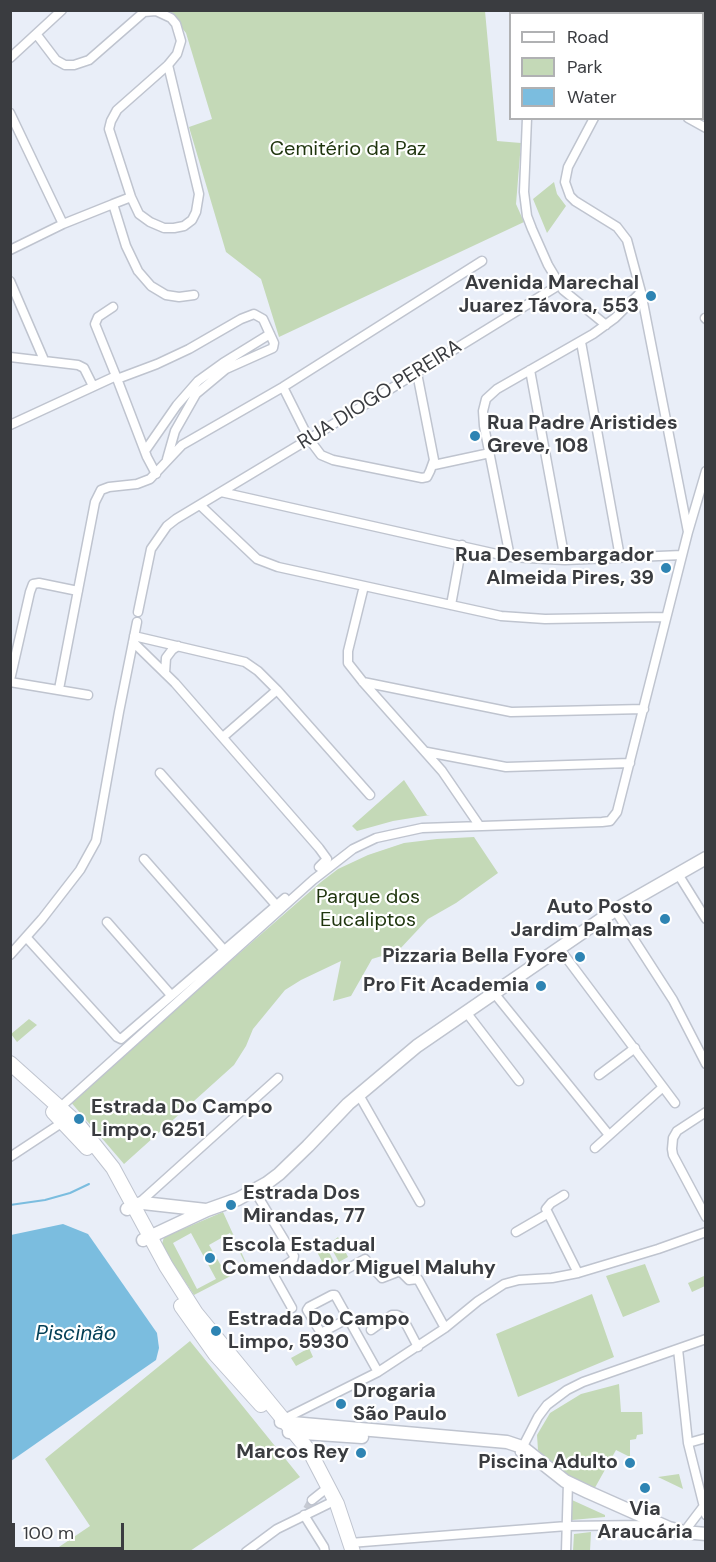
<!DOCTYPE html>
<html>
<head>
<meta charset="utf-8">
<style>
	body { margin:0 }
	#map { position:relative; width:716px; height:1562px; overflow:hidden; background:#e9eef8; font-family:"DM Sans",sans-serif }
	canvas { display:block }
	.frame { position:absolute; inset:0; border:12px solid #3a3c40; pointer-events:none }
	.legend { position:absolute; left:509px; top:12px; width:195px; height:108px; box-sizing:border-box; background:#fff; border:2px solid #b0b1b3; margin:0; padding:8px 10px; list-style:none; font-size:18px; color:#3a3c40 }
	.legend li { display:flex; align-items:center; gap:12px; height:30px }
	.legend b { width:30px; border:2px solid #b0b1b3 }
	.scale { position:absolute; left:12px; top:1523px; width:112px; height:27px; box-sizing:border-box; border:3px solid #3a3c40; border-top:0; padding-left:8px; font-size:18px; line-height:21px; white-space:nowrap; color:#3a3c40; -webkit-text-stroke:4px #fff; paint-order:stroke }
</style>
</head>
<body>
<div id="map">
<canvas width="716" height="1562"></canvas>
<div class="frame"></div>
<ul class="legend">
<li><b style="height:8px;background:#fff"></b>Road</li>
<li><b style="height:16px;background:#c4d9b7"></b>Park</li>
<li><b style="height:16px;background:#7bbddf"></b>Water</li>
</ul>
<div class="scale">100 m</div>
</div>
<script>
const ctx = document.querySelector('canvas').getContext('2d');
ctx.lineJoin = 'round';
function paint(path, color) {
  ctx.fillStyle = color;
  ctx.fill(path, 'evenodd');
}
function poly(rows) {
  const path = new Path2D();
  for (const r of rows) {
    path.moveTo(r[0], r[1]);
    for (let i = 2; i < r.length; i += 2) path.lineTo(r[i], r[i + 1]);
  }
  return path;
}
function stroke(path, color, width, dash) {
  ctx.strokeStyle = color;
  ctx.lineWidth = width;
  ctx.lineCap = dash ? 'butt' : 'round';
  ctx.setLineDash(dash || []);
  ctx.stroke(path);
}
function write(font, color, halo, rows, align = 'center') {
  ctx.font = font + ' "DM Sans",sans-serif';
  ctx.lineWidth = 4.5;
  ctx.setLineDash([]);
  ctx.textBaseline = 'middle';
  ctx.strokeStyle = halo;
  ctx.fillStyle = color;
  for (const [text, x, y, turn = 0] of rows) {
    ctx.save();
    ctx.translate(x, y);
    ctx.rotate((+turn || 0) * Math.PI / 180);
    ctx.textAlign = isNaN(turn) ? turn : align;
    if (halo) ctx.strokeText(text, 0, 0);
    ctx.fillText(text, 0, 0);
    ctx.restore();
  }
}
const green = poly([
	[168,11,485,11,497,141,521,143,516,204,524,222,279,337,261,279,226,252,189,127,212,119,186,33],
	[554,182,557,194,566,206,547,233,533,199],
	[404,780,427,815,430,815,393,821,357,831,352,826],
	[474,837,498,873,456,903,428,919,398,951,372,959,351,996,333,1001,341,961,301,980,285,990,253,1029,246,1046,234,1065,124,1164,69,1100,162,1017,204,984,321,882,338,869,368,855,404,843,437,839],
	[29,1019,37,1025,17,1042,11,1034],
	[223,1212,248,1267,194,1295,166,1253,162,1244,164,1237],
	[191,1233,216,1279,197,1289,173,1243],
	[230,1233,245,1263,226,1274,209,1245],
	[338,1237,348,1257,339,1262,329,1244],
	[325,1244,335,1264,326,1269,316,1250],
	[645,1264,660,1302,623,1317,606,1276],
	[704,1276,705,1286,692,1292,688,1283],
	[592,1294,614,1357,518,1397,496,1334],
	[190,1341,300,1477,190,1551,53,1551,90,1526,45,1459],
	[309,1348,313,1357,296,1366,291,1358],
	[619,1384,621,1412,642,1412,643,1434,637,1435,636,1439,630,1440,630,1457,616,1450,592,1493,552,1467,538,1450,537,1435,550,1413,581,1394],
	[679,1474,683,1489,658,1477],
	[572,1500,605,1515,605,1517,572,1520],
	[591,1532,590,1551,573,1551,574,1534]
]);
const water = poly([
	[63,1224,88,1234,157,1333,159,1348,156,1360,11,1461,11,1235]
]);
const stream = poly([
	[10,1205,45,1200,70,1193,89,1184]
]);
const streetTunnel = poly([
	[307,1509,312,1500]
]);
const street = poly([
	[530,10,530,14],
	[599,14,599,10],
	[648,14,650,10],
	[37,35,56,60,65,65,74,65,89,60,144,12,156,11,171,18,176,24,181,41,177,54,168,65,117,110,111,121,109,129,131,197,139,214,150,222,164,228,174,228,184,226,192,220,196,212,199,194,168,65],
	[702,36,706,30],
	[10,58,62,10],
	[10,113,63,224],
	[527,118,524,192,527,216,532,229,548,265,563,290,606,325],
	[688,118,706,128],
	[131,197,113,204,126,246,138,271,151,286,166,295,179,297,194,295],
	[10,250,63,224,113,204],
	[10,281,44,360],
	[113,307,98,317,95,324,116,376],
	[705,318,706,319],
	[581,342,620,557],
	[10,357,78,365,84,368,93,386],
	[530,370,565,560],
	[117,379,157,364,189,349,241,319,254,314,263,319,274,343,273,348,226,369,196,394,175,431,167,459],
	[283,387,309,439,321,455,333,460,422,478,427,477,430,471,434,460,417,373],
	[10,425,116,376,147,457,156,474],
	[145,451,177,405,198,381,223,363,270,334],
	[434,465,490,453],
	[221,492,510,557,565,560,682,555],
	[200,505,257,559,278,567,501,616,545,619,665,617],
	[688,532,706,471],
	[510,557,484,426,483,411,486,399,497,389,593,334,615,318,641,292],
	[364,586,348,651,348,663,363,682,442,771,479,825],
	[451,605,462,545],
	[138,612,151,549,167,526,176,519,309,439,559,285],
	[134,636,245,662,258,671,277,690,223,737],
	[133,642,175,683,319,848,327,859,319,867],
	[165,673,166,658,172,650,178,646],
	[10,680,30,592,33,584,39,583,78,591],
	[10,682,88,695],
	[363,682,511,712,644,709],
	[59,689,95,502,101,490,109,487,137,484,150,479,182,445,283,387,482,261],
	[277,690,370,795],
	[427,752,506,767,630,763],
	[160,773,276,905],
	[144,859,224,950],
	[678,874,706,919],
	[615,910,673,1000,706,1064],
	[107,922,171,995],
	[26,937,117,1037,121,1039,285,898],
	[559,948,675,1103],
	[10,955,42,919,80,870,96,841,119,712,137,622],
	[494,993,609,1135],
	[466,1012,519,1081],
	[599,1075,635,1048],
	[359,1095,420,1202],
	[65,1103,313,880,353,849,376,838,422,828,602,822,610,821,617,812,688,532,641,292,627,240,617,227,575,201,570,196,565,182,568,167,594,118],
	[706,1112,677,1131,673,1138,672,1149,673,1155,706,1217],
	[595,1148,663,1087],
	[10,1157,63,1122],
	[254,1190,294,1256,293,1260,278,1270,274,1276,292,1308],
	[564,1195,551,1203,546,1209,578,1273],
	[138,1204,278,1078],
	[516,1232,547,1214],
	[347,1269,365,1259,382,1278,400,1271,409,1280,418,1279,445,1328],
	[347,1319,321,1333,307,1310,309,1307,332,1295,335,1295,378,1372],
	[371,1330,392,1315,397,1315,401,1317,407,1326,418,1347],
	[678,1349,688,1443,706,1515],
	[284,1419,378,1372,445,1328,478,1301,504,1284,519,1280,552,1278,578,1273,658,1249,706,1232],
	[688,1443,706,1438],
	[520,1452,538,1417,547,1405,567,1390,583,1382,706,1339],
	[312,1500,322,1492],
	[304,1515,324,1547,325,1552],
	[684,1532,703,1507],
	[350,1543,567,1526,644,1525,650,1520],
	[246,1552,277,1529,328,1504],
	[566,1552,568,1482]
]);
const secondary = poly([
	[127,1209,138,1204,143,1203,206,1210],
	[143,1240,207,1210,238,1199,267,1183,279,1174,308,1146,348,1104,417,1046,615,910,706,858],
	[281,1422,507,1442,522,1447,565,1481,588,1492,669,1528,684,1532,706,1534],
	[289,1432,362,1437]
]);
const primary = poly([
	[10,1063,78,1124,113,1168,166,1266,196,1313,310,1452,337,1504,353,1552],
	[53,1112,87,1148],
	[181,1306,215,1354,261,1405]
]);
const markers = [
	[651,296,6,"#2e84b3"],
	[475,436,6,"#2e84b3"],
	[666,568,6,"#2e84b3"],
	[665,919,6,"#2e84b3"],
	[580,957,6,"#2e84b3"],
	[541,986,6,"#2e84b3"],
	[79,1119,6,"#2e84b3"],
	[231,1205,6,"#2e84b3"],
	[210,1258,6,"#2e84b3"],
	[216,1331,6,"#2e84b3"],
	[341,1404,6,"#2e84b3"],
	[361,1453,6,"#2e84b3"],
	[630,1463,6,"#2e84b3"],
	[645,1488,6,"#2e84b3"]
];
const parkNames = [
	["Cemitério da Paz",348,150],
	["Parque dos",368,898],
	["Eucaliptos",368,921]
];
const poiNames = [
	["Avenida Marechal",639,284],
	["Juarez Távora, 553",639,307],
	["Rua Padre Aristides",487,424,"left"],
	["Greve, 108",487,447,"left"],
	["Rua Desembargador",654,556],
	["Almeida Pires, 39",654,579],
	["Auto Posto",653,908],
	["Jardim Palmas",653,931],
	["Pizzaria Bella Fyore",568,957],
	["Pro Fit Academia",529,986],
	["Estrada Do Campo",91,1108,"left"],
	["Limpo, 6251",91,1131,"left"],
	["Estrada Dos",243,1194,"left"],
	["Mirandas, 77",243,1217,"left"],
	["Escola Estadual",222,1246,"left"],
	["Comendador Miguel Maluhy",222,1269,"left"],
	["Estrada Do Campo",228,1320,"left"],
	["Limpo, 5930",228,1343,"left"],
	["Drogaria",353,1392,"left"],
	["São Paulo",353,1415,"left"],
	["Marcos Rey",349,1453],
	["Piscina Adulto",618,1463],
	["Via",645,1510,"center"],
	["Araucária",645,1533,"center"]
];
const streetNames = [
	["RUA DIOGO PEREIRA",380,395,-32]
];
const waterNames = [
	["Piscinão",76,1334]
];
paint(green, '#c4d9b7');
paint(water, '#7bbddf');
stroke(stream, '#7bbddf', 2);
stroke(streetTunnel, '#c6cad3', 8, [8, 4]);
stroke(street, '#bfc4cf', 11);
stroke(secondary, '#bfc4cf', 15);
stroke(primary, '#bfc4cf', 16);
stroke(street, '#fff', 8);
stroke(secondary, '#fff', 12);
stroke(primary, '#fff', 14);
for (const [x, y, r, color] of markers) {
  const dot = new Path2D();
  dot.arc(x, y, r, 0, 2 * Math.PI);
  ctx.fillStyle = color;
  ctx.fill(dot);
  stroke(dot, '#fff', 2);
}
write('20px', '#1f350e', '#fff', parkNames);
write('bold 20px', '#3a3c40', '#fff', poiNames, 'right');
write('20px', '#3a3c40', '#fff', streetNames);
write('italic 21px', '#033f56', '#fff', waterNames);
</script>
</body>
</html>
